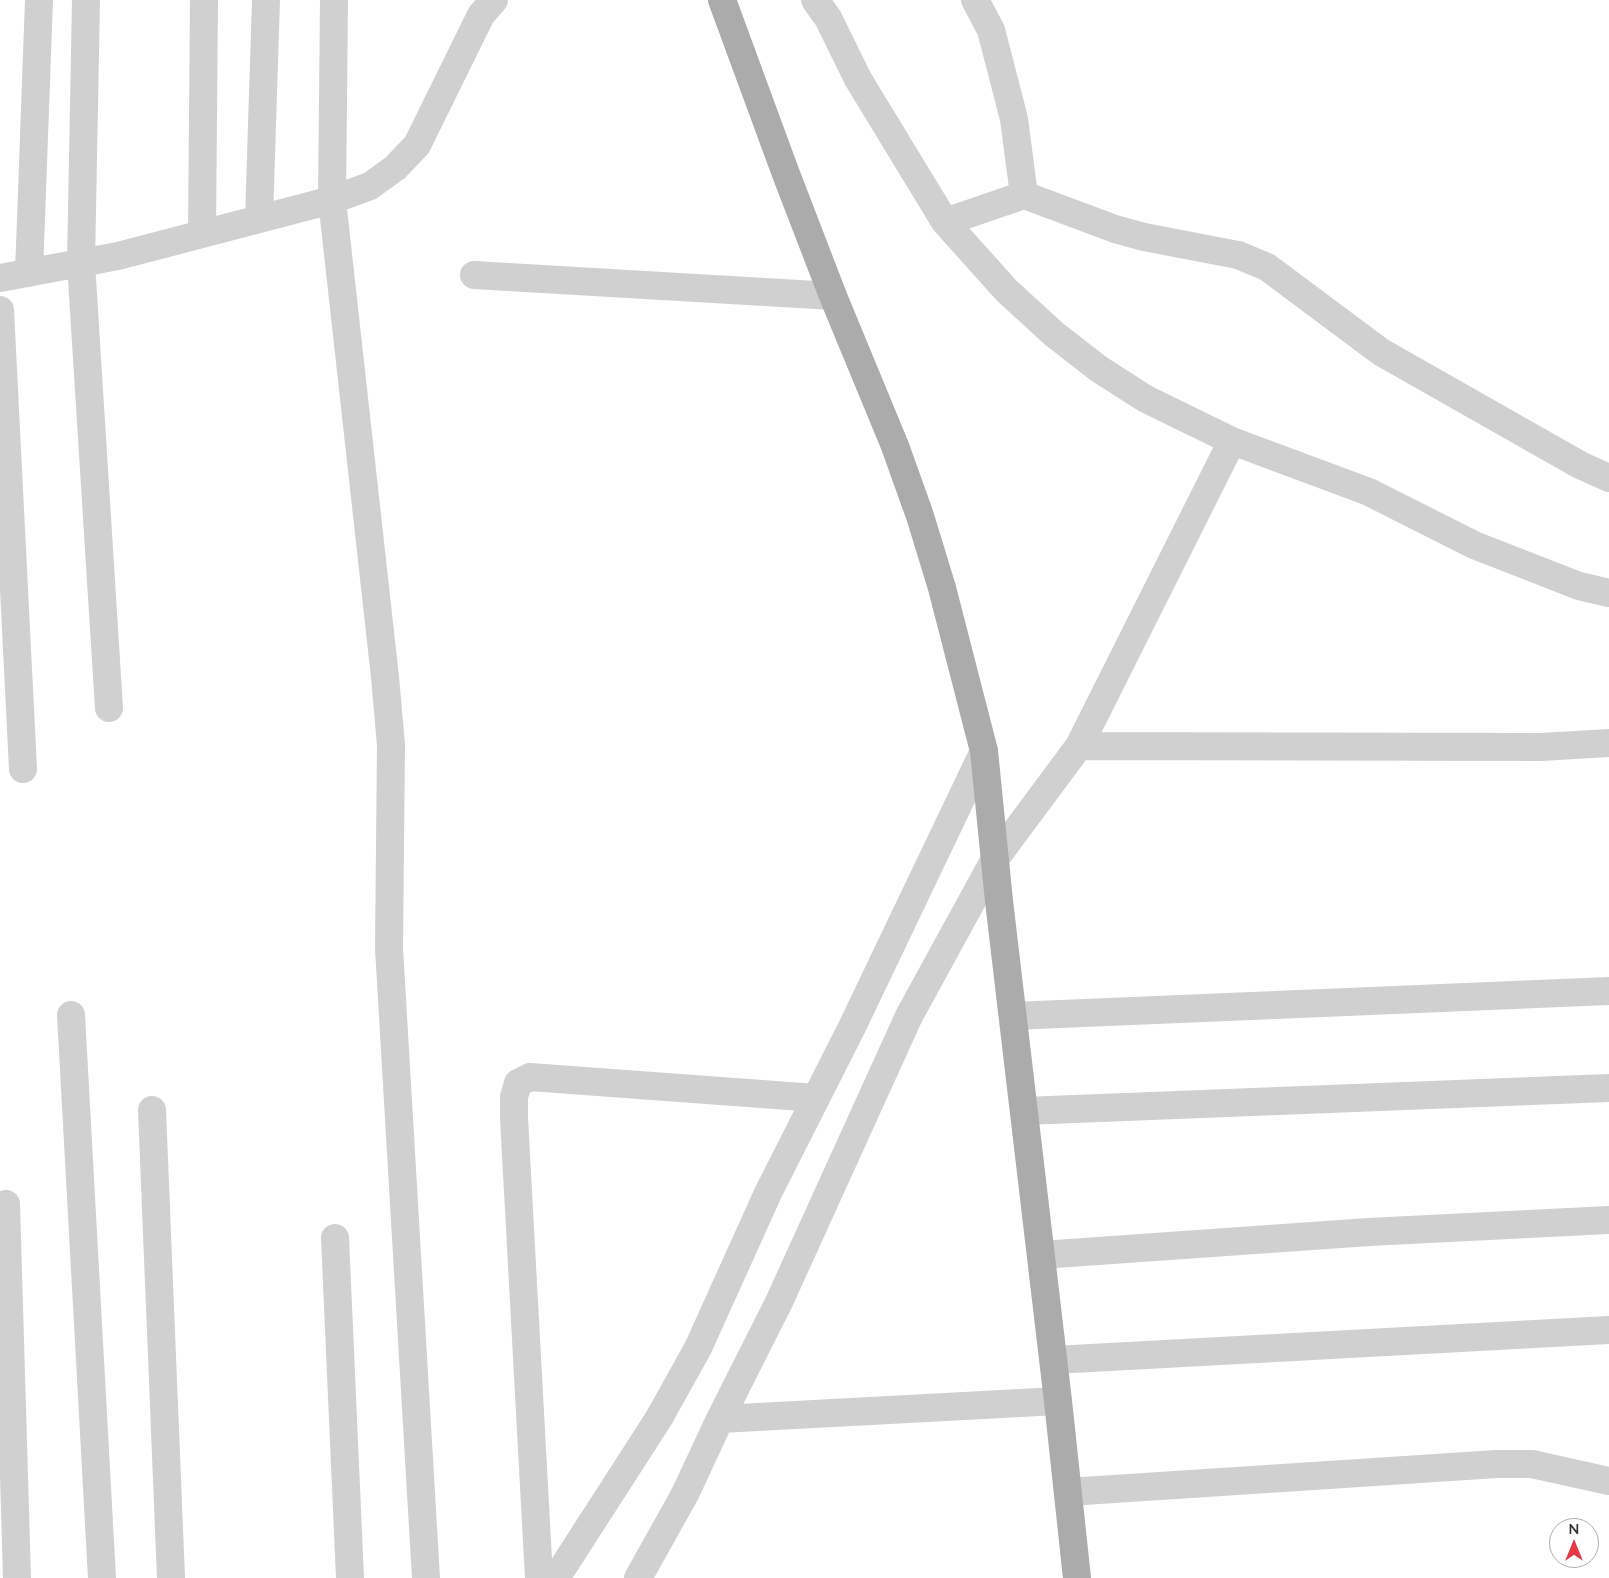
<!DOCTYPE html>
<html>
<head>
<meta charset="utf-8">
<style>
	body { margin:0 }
	#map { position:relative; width:1609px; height:1578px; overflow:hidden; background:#fff; font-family:Lato,sans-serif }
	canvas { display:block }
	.north { position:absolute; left:1549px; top:1518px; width:50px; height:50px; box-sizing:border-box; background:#fff; border:1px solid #adadad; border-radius:50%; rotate:0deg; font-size:14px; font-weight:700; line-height:20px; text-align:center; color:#333 }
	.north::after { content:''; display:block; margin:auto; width:18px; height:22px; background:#e63946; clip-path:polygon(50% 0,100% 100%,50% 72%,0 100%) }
</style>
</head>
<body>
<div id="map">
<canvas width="1609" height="1578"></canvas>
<div class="north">N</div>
</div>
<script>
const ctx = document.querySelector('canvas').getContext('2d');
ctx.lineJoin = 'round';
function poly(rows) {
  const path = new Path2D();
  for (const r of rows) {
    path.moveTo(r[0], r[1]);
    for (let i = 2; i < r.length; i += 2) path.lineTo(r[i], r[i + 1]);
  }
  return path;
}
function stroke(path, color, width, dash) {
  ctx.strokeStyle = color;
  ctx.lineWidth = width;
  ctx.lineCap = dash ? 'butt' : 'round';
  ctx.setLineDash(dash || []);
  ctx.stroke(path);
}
const minor = poly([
	[86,0,81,263,109,708],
	[334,0,332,200,385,677,391,745,389,948,426,1578],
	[815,0,828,18,858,79,945,222,1007,291,1054,334,1099,369,1146,399,1232,441,1369,492,1474,545,1579,586,1609,593],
	[975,0,991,30,1014,119,1024,195],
	[259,219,266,0],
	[945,222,1024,195,1115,229,1144,237,1238,255,1267,267,1381,352,1580,465,1609,478],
	[202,234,204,0],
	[29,273,39,0],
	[474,275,833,296],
	[0,278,118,256,332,200,370,186,395,168,417,145,481,15,494,0],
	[0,310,23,769],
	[1079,746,1541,747,1609,743],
	[71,1015,102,1578],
	[1013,1016,1609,991],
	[152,1110,171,1578],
	[1024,1111,1609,1088],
	[6,1204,17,1578],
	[335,1238,350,1578],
	[1041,1255,1369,1232,1609,1220],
	[1054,1360,1609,1330],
	[720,1419,1058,1401],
	[1068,1492,1497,1464,1532,1464,1609,1481],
	[539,1578,514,1118,514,1097,518,1083,530,1077,816,1098],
	[556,1578,659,1418,698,1348,768,1193,852,1027,984,751],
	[638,1578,685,1494,720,1419,779,1302,909,1016,995,859,1079,746,1232,441]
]);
const major = poly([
	[722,0,786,174,833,296,895,446,920,516,942,588,984,751,999,901,1058,1401,1077,1578]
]);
stroke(minor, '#d0d0d0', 28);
stroke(major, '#ababab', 28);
</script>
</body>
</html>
